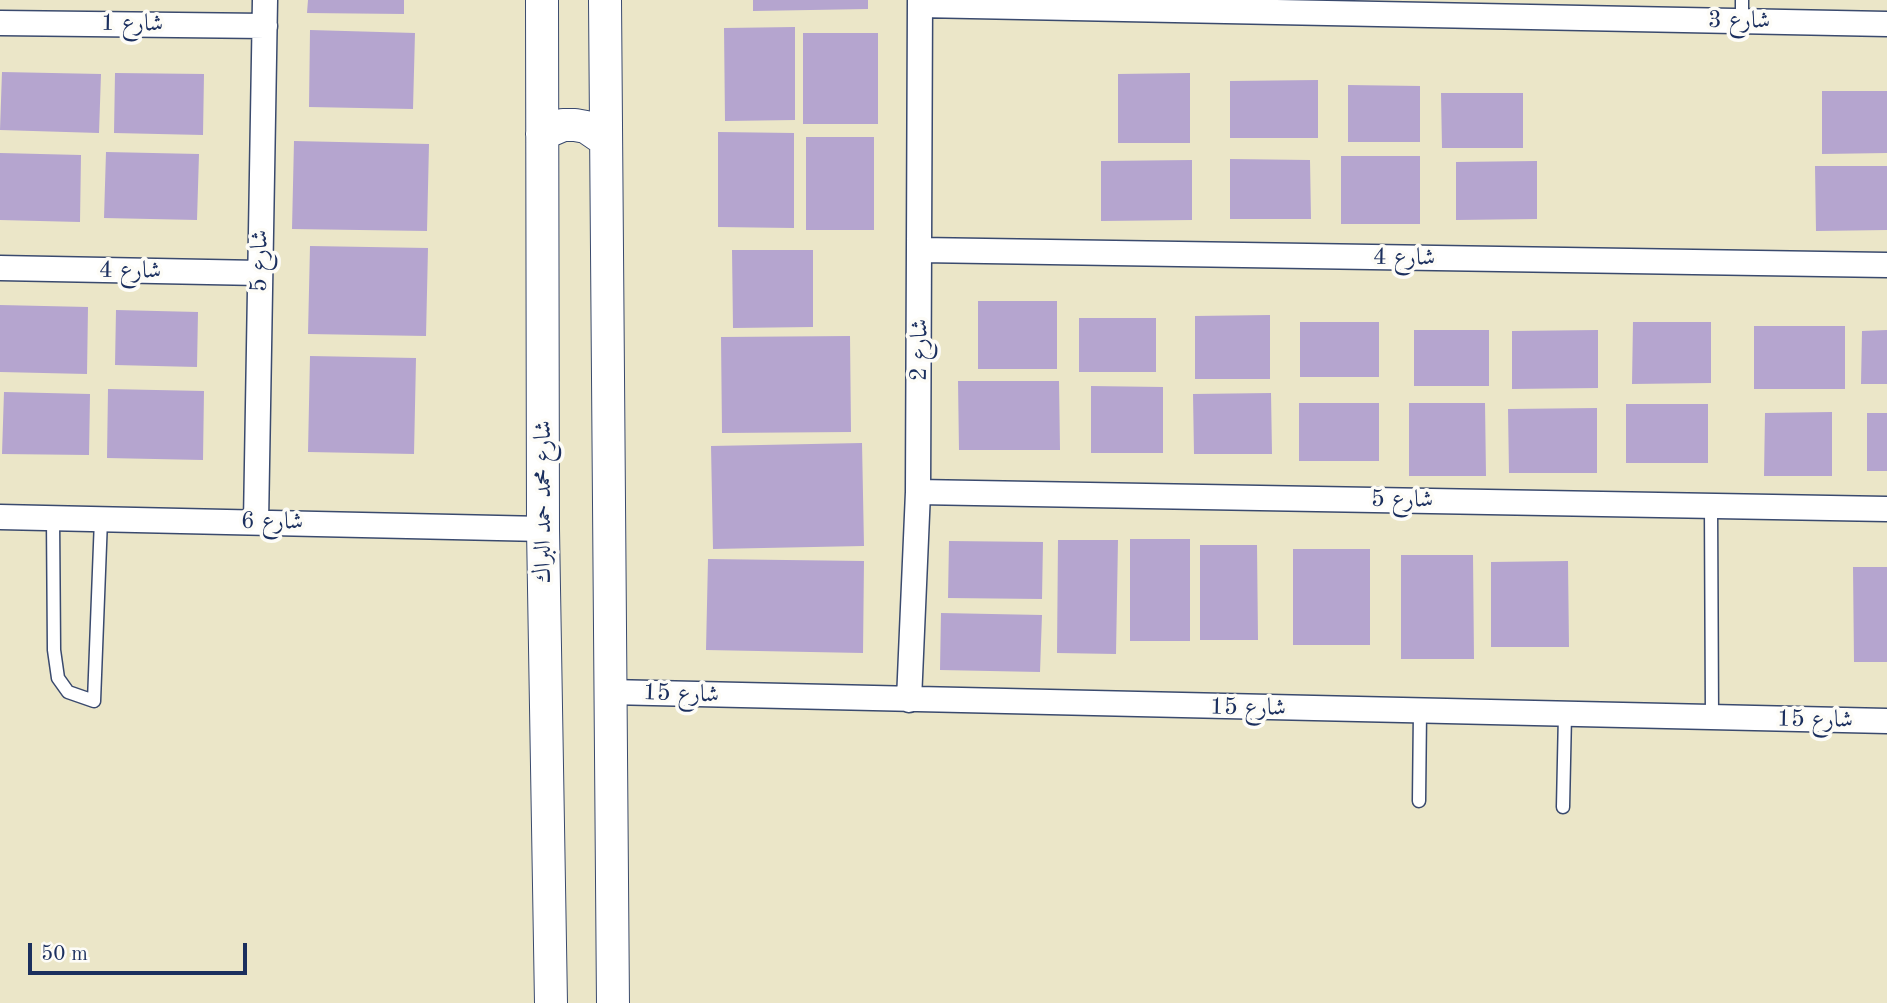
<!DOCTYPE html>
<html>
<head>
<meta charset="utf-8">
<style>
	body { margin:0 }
	#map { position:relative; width:1887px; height:1003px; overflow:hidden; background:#ebe6c8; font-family:"Old Standard TT",serif }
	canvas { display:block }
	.scale { position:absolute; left:28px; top:943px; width:219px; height:32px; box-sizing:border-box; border:4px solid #1b2f5e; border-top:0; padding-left:9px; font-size:21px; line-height:24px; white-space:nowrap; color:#1b2f5e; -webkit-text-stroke:5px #fdfcf7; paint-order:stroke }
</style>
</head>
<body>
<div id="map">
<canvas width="1887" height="1003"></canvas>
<div class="scale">50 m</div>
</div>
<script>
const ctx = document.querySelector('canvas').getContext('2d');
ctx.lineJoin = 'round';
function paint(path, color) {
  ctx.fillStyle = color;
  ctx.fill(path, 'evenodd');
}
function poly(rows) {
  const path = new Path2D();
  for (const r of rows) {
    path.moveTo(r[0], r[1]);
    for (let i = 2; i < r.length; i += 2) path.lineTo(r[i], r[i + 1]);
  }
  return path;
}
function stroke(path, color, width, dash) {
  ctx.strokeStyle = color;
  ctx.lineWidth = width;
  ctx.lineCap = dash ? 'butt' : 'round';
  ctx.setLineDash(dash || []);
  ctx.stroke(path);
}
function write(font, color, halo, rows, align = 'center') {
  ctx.font = font + ' "Old Standard TT",Amiri,serif';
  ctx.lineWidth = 7;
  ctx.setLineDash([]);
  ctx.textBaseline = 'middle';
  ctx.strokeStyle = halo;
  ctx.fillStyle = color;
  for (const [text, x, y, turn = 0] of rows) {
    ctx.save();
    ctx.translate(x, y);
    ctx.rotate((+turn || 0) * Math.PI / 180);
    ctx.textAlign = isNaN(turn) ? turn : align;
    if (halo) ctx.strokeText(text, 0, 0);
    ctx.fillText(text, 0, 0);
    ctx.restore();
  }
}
const building = poly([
	[308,0,404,0,404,14,307,13],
	[753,0,868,0,868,9,753,11],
	[795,27,795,120,725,121,724,28],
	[310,30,415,33,413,109,309,107],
	[803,33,878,33,878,124,803,124],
	[2,72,101,74,99,133,0,130],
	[115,73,204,74,203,135,114,133],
	[1190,73,1190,143,1118,143,1118,74],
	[1318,80,1318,138,1230,138,1230,81],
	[1348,85,1420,86,1420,142,1348,142],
	[1822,91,1887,91,1887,153,1822,154],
	[1441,93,1523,93,1523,148,1442,148],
	[718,132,794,133,794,228,718,227],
	[806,137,874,137,874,230,806,230],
	[294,141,429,144,427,231,292,229],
	[106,152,199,154,197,220,104,218],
	[0,153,81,155,80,222,0,220],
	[1341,156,1420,156,1420,224,1341,224],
	[1230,159,1310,160,1311,219,1230,219],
	[1192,160,1192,220,1101,221,1101,161],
	[1537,161,1537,219,1456,220,1456,162],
	[1815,166,1887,166,1887,230,1816,231],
	[310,246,428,248,426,336,308,334],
	[732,250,813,250,813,327,733,328],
	[978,301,1057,301,1057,369,978,369],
	[0,305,88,307,87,374,0,372],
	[116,310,198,312,197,367,115,365],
	[1270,315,1270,379,1195,379,1195,316],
	[1079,318,1156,318,1156,372,1079,372],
	[1300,322,1379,322,1379,377,1300,377],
	[1633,322,1711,322,1711,383,1632,384],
	[1754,326,1845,326,1845,389,1754,389],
	[1414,330,1489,330,1489,386,1414,386],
	[1598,330,1598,388,1512,389,1512,331],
	[1887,330,1887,384,1861,384,1862,331],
	[850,336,851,432,722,433,721,337],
	[310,356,416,358,414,454,308,452],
	[958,381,1059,381,1060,450,959,450],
	[1091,386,1163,387,1163,453,1091,453],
	[108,389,204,391,203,460,107,458],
	[4,392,90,394,89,455,2,454],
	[1271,393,1272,454,1194,454,1193,394],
	[1299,403,1379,403,1379,461,1299,461],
	[1409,403,1485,403,1486,476,1409,476],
	[1626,404,1708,404,1708,463,1626,463],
	[1597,408,1597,473,1509,473,1508,409],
	[1832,412,1832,476,1764,476,1765,413],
	[1867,413,1887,413,1887,471,1867,471],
	[862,443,864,546,713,549,711,446],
	[1130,539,1190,539,1190,641,1130,641],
	[1058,540,1118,540,1116,654,1057,653],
	[949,541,1043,542,1042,599,948,598],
	[1200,545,1257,545,1258,640,1200,640],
	[1293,549,1370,549,1370,645,1293,645],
	[1401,555,1473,555,1474,659,1401,659],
	[708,559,864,561,863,653,706,650],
	[1568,561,1569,647,1491,647,1491,562],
	[1853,567,1887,567,1887,662,1854,662],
	[941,613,1042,615,1040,672,940,670]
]);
const service = poly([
	[1742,21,1742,0],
	[1711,506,1712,717],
	[53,518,54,650,58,678,68,692,94,701,101,519],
	[1419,801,1420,711],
	[1563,807,1565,714]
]);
const minor = poly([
	[920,5,1887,24],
	[0,23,265,26],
	[921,250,1887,265],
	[0,268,260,273],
	[918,492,1887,509],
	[0,517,543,529],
	[256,522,265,0],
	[609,692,1887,721],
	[909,700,918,492,920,0]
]);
const tertiary = poly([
	[542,0,543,529,551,1003],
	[605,0,613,1003],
	[542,134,563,125,575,125,586,127,605,140]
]);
const streetNames = [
	["شارع 3",1739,21,1],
	["شارع 1",132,24,1],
	["شارع 4",1404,258,1],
	["شارع 5",260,261,-89],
	["شارع 4",130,271,1],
	["شارع 2",920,350,-89],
	["شارع 5",1402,500,1],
	["شارع محمد حمد البراك",544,502,-90],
	["شارع 6",272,522,1],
	["شارع 15",681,694,2],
	["شارع 15",1248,708,1],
	["شارع 15",1815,720,1]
];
paint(building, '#b5a5cf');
stroke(service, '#3a4a6e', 15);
stroke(minor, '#3a4a6e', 27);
stroke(tertiary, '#3a4a6e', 34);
stroke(service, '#fff', 12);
stroke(minor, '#fff', 24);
stroke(tertiary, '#fff', 32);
write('24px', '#1b2f5e', '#fdfcf7', streetNames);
</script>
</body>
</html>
